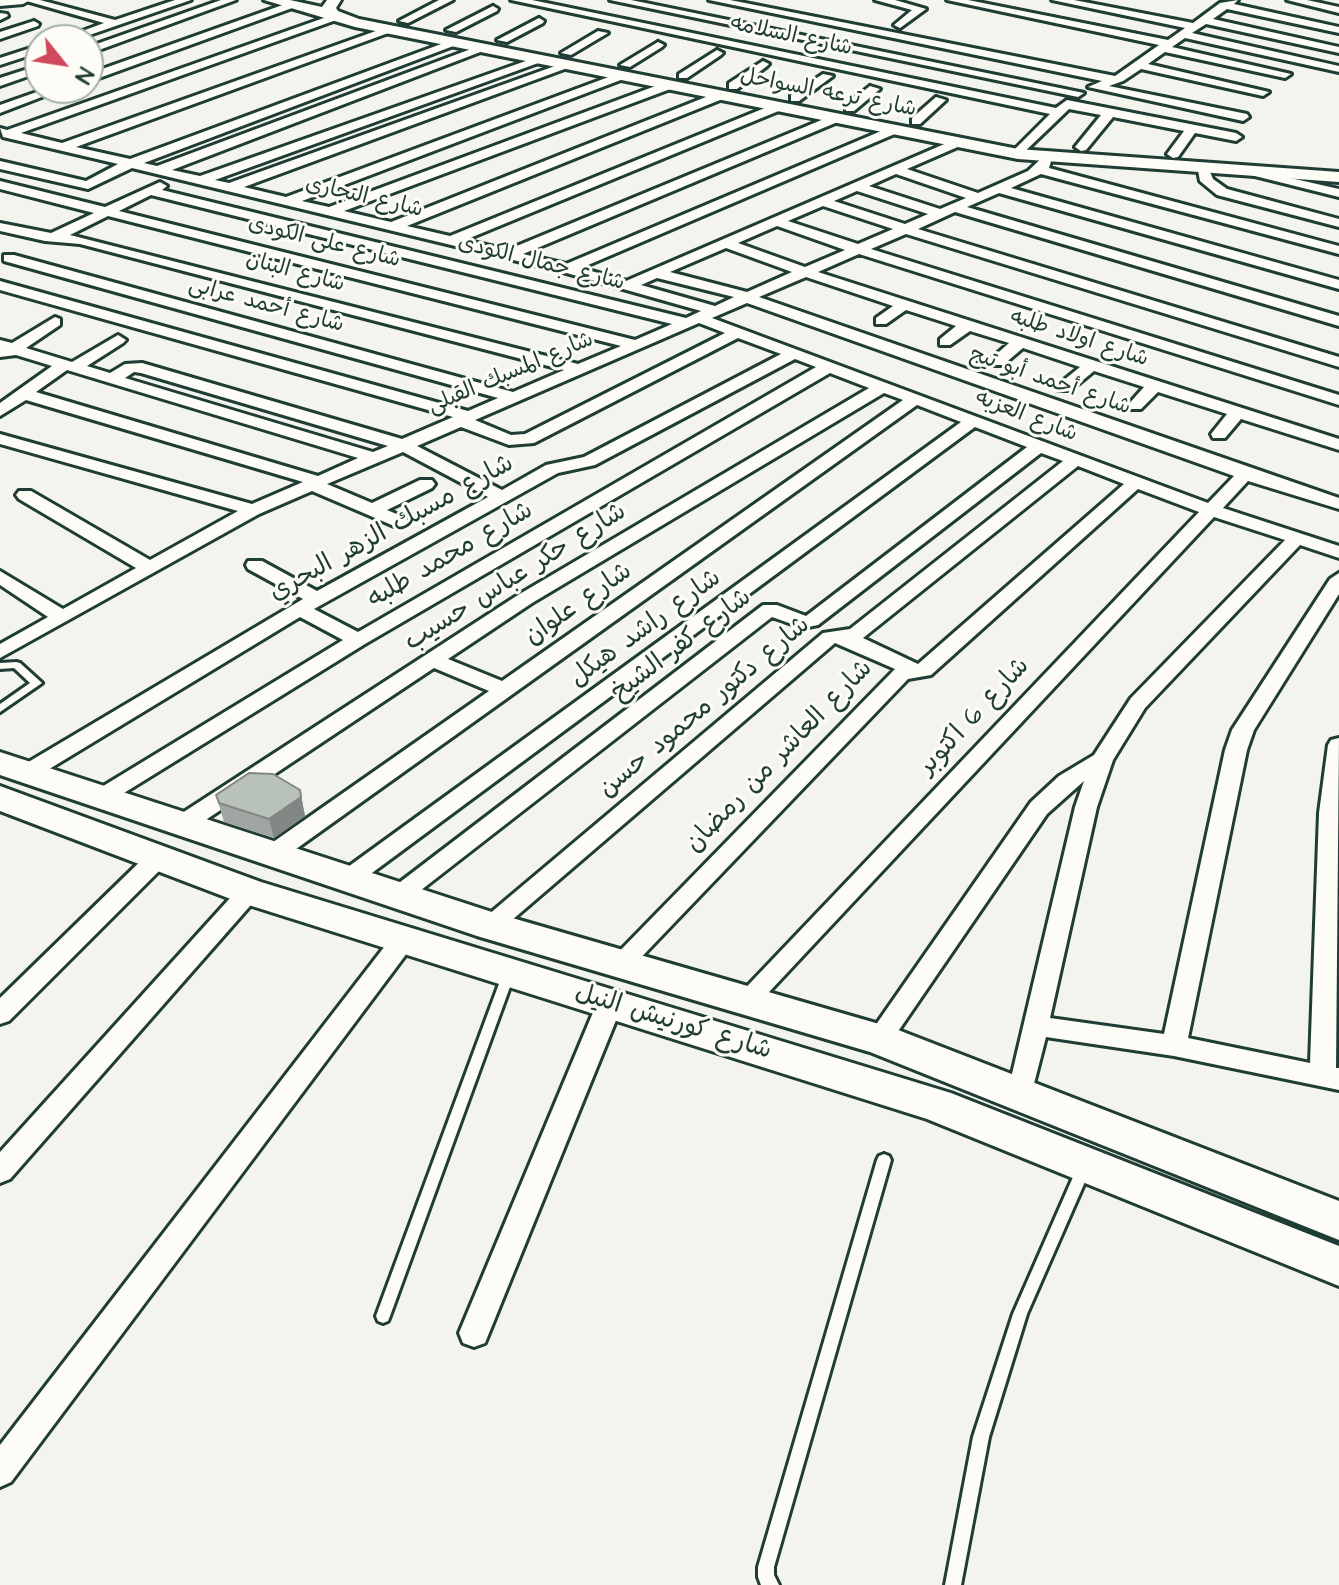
<!DOCTYPE html>
<html>
<head>
<meta charset="utf-8">
<style>
	body { margin:0 }
	#map { position:relative; width:1339px; height:1585px; overflow:hidden; background:#f4f4ef; font-family:"Architects Daughter",sans-serif }
	canvas { display:block }
	.north { position:absolute; left:24px; top:24px; width:80px; height:80px; box-sizing:border-box; background:#fdfcf7; border:2px solid #a4b0a9; border-radius:50%; rotate:120deg; font-size:22px; font-weight:700; line-height:32px; text-align:center; color:#1f3d34 }
	.north::after { content:''; display:block; margin:auto; width:28px; height:36px; background:#d1495b; clip-path:polygon(50% 0,100% 100%,50% 72%,0 100%) }
</style>
</head>
<body>
<div id="map">
<canvas width="1339" height="1585"></canvas>
<div class="north">N</div>
</div>
<script>
const ctx = document.querySelector('canvas').getContext('2d');
ctx.lineJoin = 'round';
function poly(rows) {
  const path = new Path2D();
  for (const r of rows) {
    path.moveTo(r[0], r[1]);
    for (let i = 2; i < r.length; i += 2) path.lineTo(r[i], r[i + 1]);
  }
  return path;
}
function stroke(path, color, width, dash) {
  ctx.strokeStyle = color;
  ctx.lineWidth = width;
  ctx.lineCap = dash ? 'butt' : 'round';
  ctx.setLineDash(dash || []);
  ctx.stroke(path);
}
function paint(path, color) {
  ctx.fillStyle = color;
  ctx.fill(path, 'evenodd');
}
function write(font, color, halo, rows, align = 'center') {
  ctx.font = font + ' "Architects Daughter","Playpen Sans Arabic",sans-serif';
  ctx.lineWidth = 6;
  ctx.setLineDash([]);
  ctx.textBaseline = 'middle';
  ctx.strokeStyle = halo;
  ctx.fillStyle = color;
  for (const [text, x, y, turn = 0] of rows) {
    ctx.save();
    ctx.translate(x, y);
    ctx.rotate((+turn || 0) * Math.PI / 180);
    ctx.textAlign = isNaN(turn) ? turn : align;
    if (halo) ctx.strokeText(text, 0, 0);
    ctx.fillText(text, 0, 0);
    ctx.restore();
  }
}
const lane = poly([
	[16,662,20,663,42,683,0,712,0,704,30,683,14,668,0,669,0,663,16,662],
	[509,968,513,970,515,973,390,1316,388,1321,383,1323,378,1321,376,1316,503,973,505,970,509,968],
	[884,1154,889,1156,891,1160,774,1567,774,1575,779,1585,761,1585,758,1577,758,1567,877,1160,879,1156,884,1154],
	[1084,1162,1089,1164,1091,1168,1027,1314,989,1437,961,1585,945,1585,973,1437,1013,1314,1077,1168,1079,1164,1084,1162]
]);
const street = poly([
	[23,0,40,0,115,20,175,0,191,0,75,40,58,40,104,23,23,0],
	[221,0,236,0,88,54,88,47,221,0],
	[439,0,453,0,408,23,399,21,439,0],
	[511,0,532,0,1056,108,1067,100,1236,133,1242,137,1236,141,1195,133,1178,157,1173,158,1167,154,1184,131,1113,117,1086,150,1081,151,1075,147,1101,115,1069,109,1018,158,1012,154,1013,151,1050,114,511,0],
	[610,0,631,0,1084,93,1078,97,610,0],
	[709,0,730,0,1115,76,1159,45,947,0,968,0,1168,40,1185,28,1052,0,1074,0,1193,23,1220,3,1238,0,1234,4,1339,27,1339,33,1227,9,1213,19,1339,47,1339,53,1206,24,1192,33,1339,66,1339,72,1185,38,1172,47,1291,74,1285,78,1165,52,1148,64,1269,92,1263,96,1141,69,1123,81,1109,86,1247,114,1249,117,1243,121,1088,87,1102,81,709,0],
	[875,0,895,0,926,9,900,28,894,25,912,10,875,0],
	[1287,0,1307,0,1339,7,1339,13,1287,0],
	[291,2,296,5,295,7,88,82,88,74,291,2],
	[493,6,498,9,497,11,456,32,446,30,493,6],
	[0,13,7,14,8,16,0,20,0,13],
	[335,14,339,15,339,19,21,133,62,143,387,27,393,30,391,32,76,147,130,159,452,40,456,41,456,45,144,163,157,166,479,46,485,49,483,51,172,170,200,176,537,57,541,58,541,62,215,180,229,183,566,62,570,63,570,67,244,187,286,197,622,72,626,74,626,78,302,201,329,207,669,81,675,85,673,88,344,211,391,222,721,91,727,95,725,98,407,226,450,236,777,103,783,107,781,110,465,240,507,250,836,114,842,118,840,121,523,254,566,264,893,126,897,127,897,133,581,268,626,281,956,139,960,140,960,146,907,169,978,193,1028,171,1046,154,1052,158,1049,168,1339,246,1339,254,1041,174,1011,188,1339,280,1339,289,999,193,967,207,1339,316,1339,326,955,212,918,229,1339,357,1339,367,906,234,871,249,1339,395,1339,405,859,254,818,272,1339,439,1339,450,1241,419,1225,438,1213,438,1211,434,1227,414,1158,392,1141,409,1129,409,1127,406,1144,387,1094,371,1071,390,1059,390,1059,384,1080,367,1023,348,1003,365,991,365,991,359,1009,343,970,331,950,345,940,345,940,339,956,326,906,310,886,324,876,324,876,318,893,306,806,277,759,297,1339,498,1339,509,1248,481,1223,508,1339,546,1339,558,1300,545,1145,708,1113,760,1097,807,1050,1018,1164,1034,1225,750,1232,730,1330,579,1339,573,1339,594,1254,730,1247,750,1188,1038,1310,1063,1319,813,1328,745,1331,740,1339,738,1336,1068,1339,1068,1339,1090,1174,1056,1046,1037,1029,1103,1020,1106,1011,1103,1007,1095,1075,807,1084,781,1047,814,888,1046,879,1049,870,1046,866,1039,1031,802,1059,776,1094,755,1131,698,1285,540,1214,517,755,1007,746,1010,737,1007,734,1000,1199,512,1138,489,931,675,908,679,629,970,620,972,611,970,608,963,895,669,835,643,498,932,490,935,482,932,478,926,482,920,823,633,850,629,1063,461,1041,453,818,625,803,628,772,617,407,901,399,904,391,901,387,895,391,889,763,605,777,605,806,616,1027,447,975,427,357,884,349,887,341,884,337,878,341,872,961,422,917,405,282,859,274,861,266,859,263,853,266,847,489,691,434,668,192,829,176,829,173,823,176,817,518,595,869,388,830,373,365,644,111,801,95,801,92,796,95,791,343,640,300,617,36,777,20,777,17,772,20,767,303,599,248,569,246,565,248,561,262,561,317,591,488,497,403,452,327,484,372,503,420,480,432,480,435,484,432,488,387,510,406,518,409,522,406,526,394,526,312,491,259,514,0,658,0,644,48,617,0,585,0,571,63,609,136,568,19,499,16,495,19,491,31,491,150,560,238,511,0,444,0,434,252,504,303,482,26,400,0,416,0,403,52,366,16,355,0,357,0,340,12,343,55,317,60,319,60,325,26,348,72,362,118,335,126,340,123,343,87,366,110,373,125,364,142,363,402,439,453,417,0,290,0,281,468,411,498,398,4,261,4,255,14,255,513,392,564,370,80,244,45,241,0,231,0,223,51,233,94,213,0,189,0,181,105,207,160,182,167,186,162,190,686,318,701,311,563,272,132,168,88,189,0,169,0,161,86,181,118,164,3,137,0,128,7,130,335,14],
	[896,174,966,198,940,209,869,186,896,174],
	[857,191,928,214,905,224,834,201,857,191],
	[151,195,672,324,635,340,119,211,151,195],
	[823,206,893,229,858,244,788,221,823,206],
	[108,216,621,346,578,364,70,235,108,216],
	[777,226,845,250,805,267,738,243,777,226],
	[726,248,792,272,747,292,670,272,726,248],
	[657,278,734,297,715,306,641,285,657,278],
	[747,303,1234,476,1208,503,712,318,747,303],
	[699,323,725,333,525,434,511,435,475,420,699,323],
	[738,338,781,354,584,457,546,465,502,490,417,446,461,427,509,445,534,443,738,338],
	[795,359,816,367,358,632,314,609,558,473,595,465,795,359],
	[67,370,358,458,318,476,36,392,67,370],
	[134,372,141,373,388,446,373,452,125,378,134,372],
	[884,393,903,400,502,681,448,659,532,603,884,393],
	[1078,466,1124,484,918,664,863,638,1078,466],
	[539,18,544,21,543,23,507,42,497,40,539,18],
	[34,21,39,24,38,26,0,39,0,32,34,21],
	[598,31,608,33,571,55,561,53,598,31],
	[658,42,664,45,662,47,630,67,620,65,658,42],
	[40,45,40,52,0,65,0,58,40,45],
	[717,50,723,53,721,55,687,78,679,78,679,74,717,50],
	[763,61,769,64,767,66,737,89,729,89,729,83,763,61],
	[40,65,40,72,0,86,0,78,40,65],
	[823,74,833,76,799,101,791,101,791,95,823,74],
	[870,86,880,89,854,111,846,111,846,105,870,86],
	[48,88,65,88,0,113,0,105,48,88],
	[936,97,946,100,920,124,912,124,912,118,936,97],
	[1197,165,1207,165,1213,179,1227,189,1339,219,1339,227,1217,195,1200,181,1197,165],
	[1251,169,1339,189,1339,197,1251,175,1251,169],
	[160,848,168,850,171,856,168,862,9,1021,0,1024,0,998,152,850,160,848],
	[249,883,257,886,261,892,257,898,10,1179,0,1183,0,1152,241,886,249,883],
	[404,930,413,933,416,939,413,945,11,1482,0,1487,0,1445,395,933,404,930],
	[610,993,619,996,623,1003,489,1333,485,1343,474,1347,463,1343,459,1333,597,1003,601,996,610,993]
]);
const secondary = poly([
	[0,0,30,0,23,4,0,6,0,0],
	[264,0,290,0,322,7,327,0,341,0,336,8,338,11,359,19,1018,149,1339,172,1339,182,1018,159,355,27,264,0]
]);
const primary = poly([
	[0,752,495,913,893,1028,1339,1201,1339,1240,870,1052,477,936,0,775,0,752],
	[0,786,261,882,951,1093,1339,1246,1339,1286,927,1119,236,901,0,811,0,786]
]);
const wall = poly([
	[300,790,305,816,274,838,224,822,216,795]
]);
const shadedWall = poly([
	[300,790,305,816,274,838,269,819]
]);
const building = poly([
	[249,773,273,774,300,790,301,797,269,819,219,803,216,795,249,773]
]);
const farStreetnames = [
	["شارع السلامه",791,37,12],
	["شارع ترعه السواحل",828,94,11],
	["شارع التجارى",364,198,13],
	["شارع على الكودى",324,243,14],
	["شارع جمال الكودى",541,264,14],
	["شارع البنان",295,273,15],
	["شارع أحمد عرابى",266,306,15],
	["شارع اولاد طلبه",1079,339,18],
	["شارع المسبك القبلى",511,374,-23],
	["شارع أحمد أبو تيج",1050,382,19],
	["شارع العزبه",1026,417,21]
];
const streetNames = [
	["شارع مسبك الزهر البحري",392,529,-29],
	["شارع محمد طلبه",451,556,-30],
	["شارع حكر عباس حسيب",516,578,-32],
	["شارع علوان",579,605,-35],
	["شارع راشد هيكل",646,629,-36],
	["شارع كفر الشيخ",682,646,-37],
	["شارع دكتور محمود حسن",705,708,-40],
	["شارع 6 اكتوبر",975,717,-47],
	["شارع العاشر من رمضان",780,757,-46],
	["شارع كورنيش النيل",673,1023,17]
];
stroke(lane, '#1f3d34', 6);
stroke(street, '#1f3d34', 6);
stroke(secondary, '#1f3d34', 6);
stroke(primary, '#1f3d34', 6);
paint(lane, '#fdfcf7');
paint(street, '#fdfcf7');
paint(secondary, '#fdfcf7');
paint(primary, '#fdfcf7');
paint(wall, '#9fa6a1');
paint(shadedWall, '#828783');
paint(building, '#b9c1bb');
stroke(building, '#828783', 2);
write('22px', '#1f3d34', '#fdfcf7', farStreetnames);
write('26px', '#1f3d34', '#fdfcf7', streetNames);
</script>
</body>
</html>
